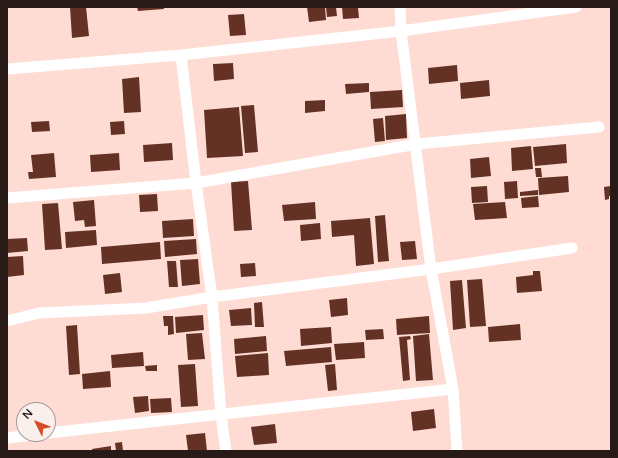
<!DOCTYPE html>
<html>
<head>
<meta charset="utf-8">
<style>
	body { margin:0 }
	#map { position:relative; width:618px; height:458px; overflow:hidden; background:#fedcd4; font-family:"Varela Round",sans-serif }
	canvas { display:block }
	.frame { position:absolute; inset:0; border:8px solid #281a16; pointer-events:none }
	.north { position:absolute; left:16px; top:402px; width:40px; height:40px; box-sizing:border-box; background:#f9f0ee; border:1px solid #a59a98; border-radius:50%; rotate:313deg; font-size:11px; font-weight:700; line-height:16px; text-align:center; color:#281a16 }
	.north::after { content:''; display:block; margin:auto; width:14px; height:18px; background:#d54c28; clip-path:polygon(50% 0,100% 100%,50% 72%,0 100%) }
</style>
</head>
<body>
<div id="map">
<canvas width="618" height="458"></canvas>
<div class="frame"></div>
<div class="north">N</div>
</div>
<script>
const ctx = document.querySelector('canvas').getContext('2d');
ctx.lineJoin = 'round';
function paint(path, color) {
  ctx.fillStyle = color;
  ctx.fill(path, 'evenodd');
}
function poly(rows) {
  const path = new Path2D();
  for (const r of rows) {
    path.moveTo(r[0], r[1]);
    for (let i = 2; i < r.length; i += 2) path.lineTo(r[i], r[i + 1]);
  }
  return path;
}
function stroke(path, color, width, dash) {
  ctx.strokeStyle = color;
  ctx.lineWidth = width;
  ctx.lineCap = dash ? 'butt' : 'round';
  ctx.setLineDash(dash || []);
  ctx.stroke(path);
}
const building = poly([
	[70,7,86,7,89,36,72,38],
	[137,7,164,7,164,9,138,11],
	[307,7,325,7,326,20,309,22],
	[326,7,336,7,337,16,327,17],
	[342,7,358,7,359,18,343,19],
	[244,14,246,35,230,36,228,15],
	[233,63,234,79,214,81,213,64],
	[457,65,458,81,429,84,428,68],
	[139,77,141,112,124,113,122,79],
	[489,80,490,96,461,99,460,83],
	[369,83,369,92,346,94,345,84],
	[402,90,403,107,371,109,370,92],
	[325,100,325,111,305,113,305,101],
	[254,105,258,152,245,153,241,106],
	[239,107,243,156,207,158,204,110],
	[406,114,407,138,386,140,385,116],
	[383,118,385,141,375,142,373,119],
	[49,121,50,131,32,132,31,122],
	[124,121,125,134,111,135,110,122],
	[172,143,173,160,144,162,143,145],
	[566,144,567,163,535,166,533,147],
	[531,146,533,169,512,171,511,148],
	[54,153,56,177,29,179,28,172,33,172,31,155],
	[119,153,120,170,91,172,90,155],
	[489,157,491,176,471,178,470,159],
	[535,168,541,168,542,177,536,177],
	[568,176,569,192,539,195,538,178],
	[248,181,252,230,234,231,231,182],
	[517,181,518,198,505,199,504,182],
	[487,186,488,202,472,203,471,187],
	[611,186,611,196,609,196,609,199,605,200,604,187],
	[538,190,538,195,520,196,520,192],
	[157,194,158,211,140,212,139,195],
	[538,196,539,207,522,208,521,198],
	[94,200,96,226,85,227,84,220,75,221,73,202],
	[315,202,316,219,284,221,282,205],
	[505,202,507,218,475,220,473,204],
	[58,203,62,249,45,250,42,204],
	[385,215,389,261,378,262,375,216],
	[370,218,374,264,356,266,354,235,332,237,331,221],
	[193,219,194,236,163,238,162,221],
	[320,223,321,239,301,241,300,225],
	[96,230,97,245,66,248,65,232],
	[27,238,28,251,7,253,7,239],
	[196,239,197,254,165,257,164,241],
	[415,241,417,259,402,260,400,242],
	[160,242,161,259,102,264,101,247],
	[23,256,24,275,7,277,7,257],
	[198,259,200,284,182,286,180,260],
	[167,261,176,261,178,287,169,287],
	[255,263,256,276,241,277,240,264],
	[533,271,540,271,542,291,517,293,516,277,533,275],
	[120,273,122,292,105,294,103,275],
	[482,279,486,326,470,327,467,280],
	[462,280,466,328,453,330,450,281],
	[347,298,348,315,331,317,329,300],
	[262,302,264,327,255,327,254,303],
	[251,308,252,325,231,326,229,310],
	[203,315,204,330,176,333,175,317],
	[163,316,173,316,174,334,168,335,168,326,164,326],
	[429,316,430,333,397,335,396,319],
	[520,324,521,340,489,342,488,327],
	[77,325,80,374,69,375,66,326],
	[331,327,332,343,301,346,300,329],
	[383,329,384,339,366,340,365,330],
	[202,333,205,359,188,360,186,334],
	[429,334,433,380,416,381,413,336],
	[266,336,267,351,235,354,234,339],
	[410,336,411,339,407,340,410,380,403,381,399,337],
	[364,342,365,358,336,360,334,344],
	[331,347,332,362,286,366,284,351],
	[143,352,144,366,112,368,111,355],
	[268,353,269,375,237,377,235,356],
	[195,364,198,406,181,407,178,365],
	[335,364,337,390,328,391,325,365],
	[157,365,157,371,146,371,145,366],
	[110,371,111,387,83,389,82,374],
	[148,396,149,411,135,413,133,397],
	[171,398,172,412,151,413,150,399],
	[434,409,436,428,413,431,411,412],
	[275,424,277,443,254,445,251,427],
	[205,433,207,451,188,451,186,435],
	[122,442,123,451,116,451,115,443],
	[111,446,111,451,92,451,92,449]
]);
const street = poly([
	[400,7,401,31,431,269,453,389,457,451],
	[181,55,196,183,212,297,221,415,226,451],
	[7,69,181,55,401,31,576,7],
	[7,198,196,183,417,144,599,127],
	[7,321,39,313,146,308,212,297,431,269,572,248],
	[48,433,453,389],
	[7,438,41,434]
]);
paint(building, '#643225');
stroke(street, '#fff', 11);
</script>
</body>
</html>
